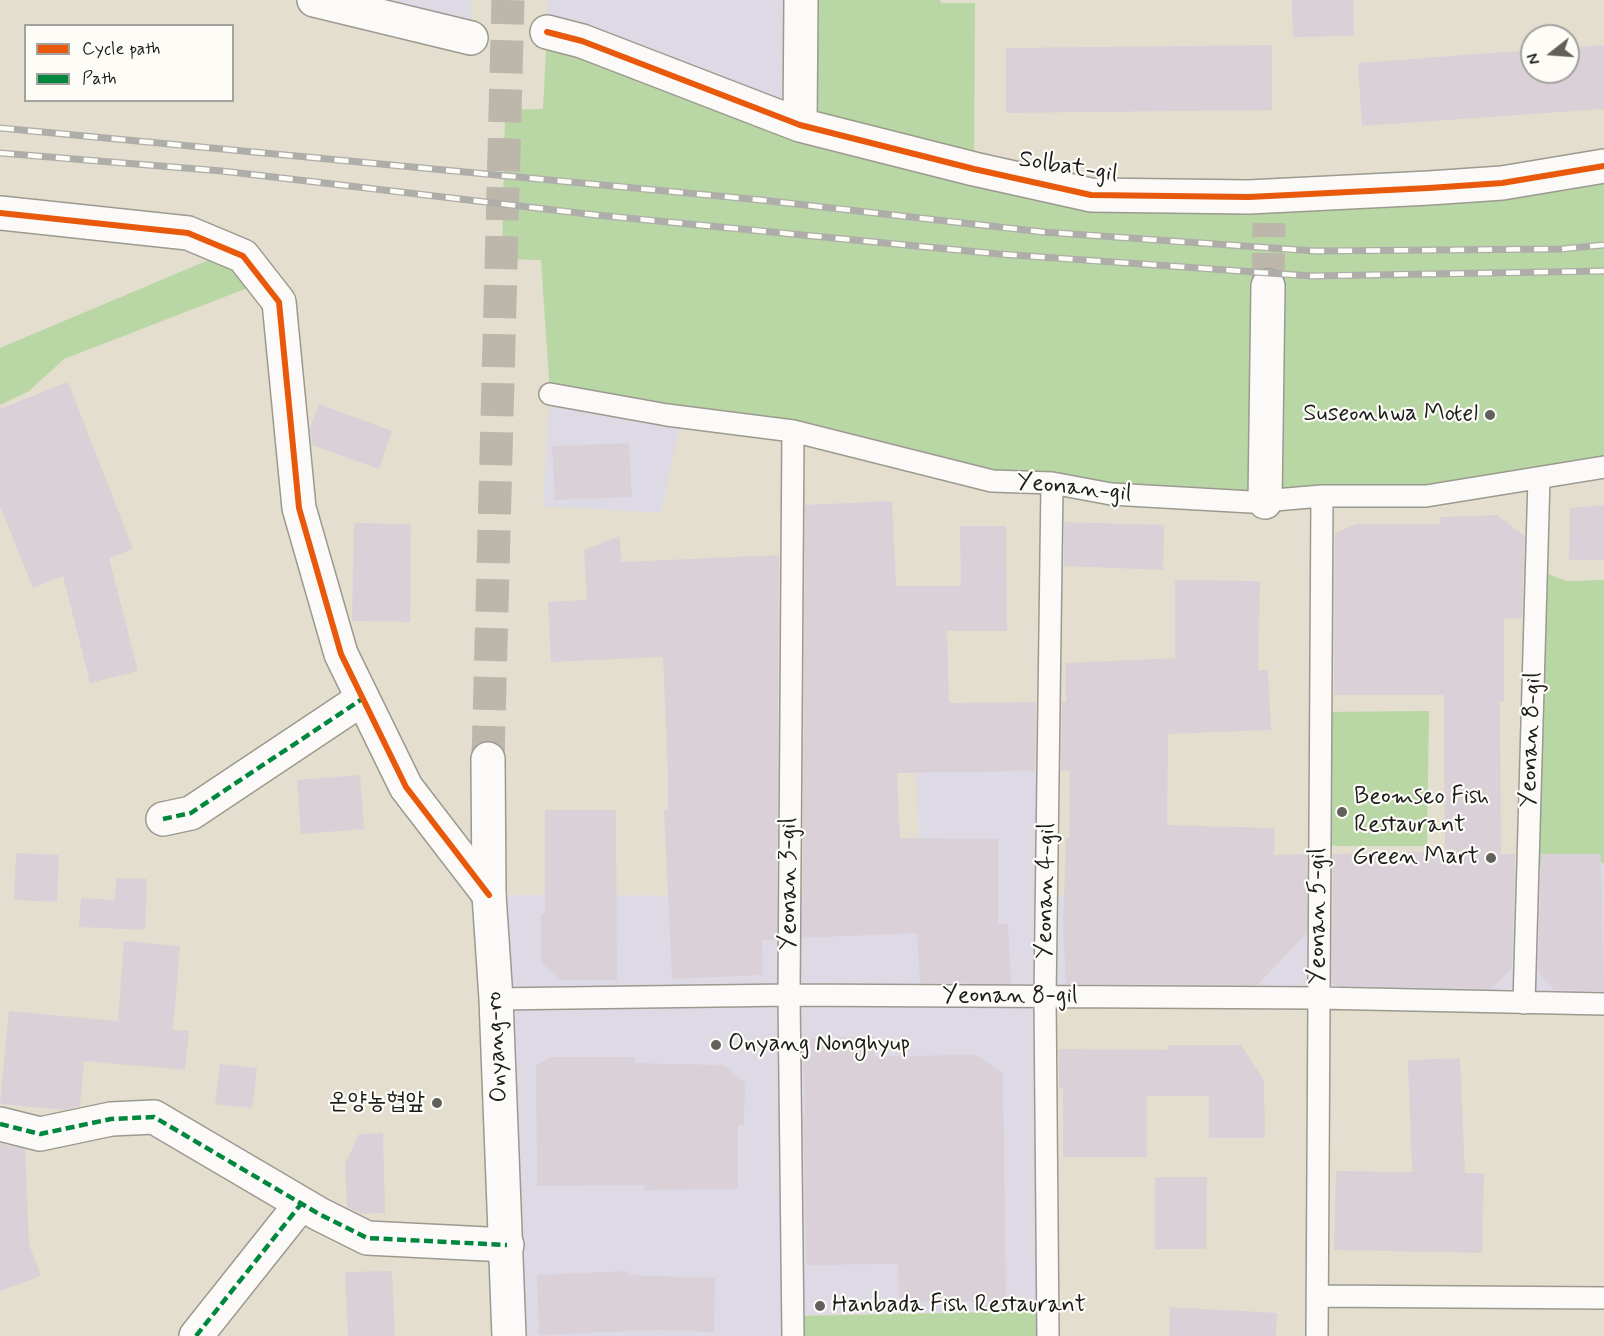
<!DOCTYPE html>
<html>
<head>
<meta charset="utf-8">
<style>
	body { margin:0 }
	#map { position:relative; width:1604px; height:1336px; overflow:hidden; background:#e4dece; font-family:Mynerve,sans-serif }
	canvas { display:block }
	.legend { position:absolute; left:24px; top:24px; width:210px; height:78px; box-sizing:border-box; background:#fdfcf7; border:2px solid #a3a29f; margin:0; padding:8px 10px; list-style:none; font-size:18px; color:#1c1c1c }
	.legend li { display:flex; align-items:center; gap:12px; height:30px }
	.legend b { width:30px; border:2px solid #a3a29f }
	.north { position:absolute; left:1520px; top:24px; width:60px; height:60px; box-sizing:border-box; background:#fdfcf7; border:2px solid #a3a29f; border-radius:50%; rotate:253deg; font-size:16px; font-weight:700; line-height:24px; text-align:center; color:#1c1c1c }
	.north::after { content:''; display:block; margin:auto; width:21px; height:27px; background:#62605a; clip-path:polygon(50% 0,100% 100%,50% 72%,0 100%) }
</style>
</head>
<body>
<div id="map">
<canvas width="1604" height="1336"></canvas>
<ul class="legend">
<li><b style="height:8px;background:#e8590c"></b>Cycle path</li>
<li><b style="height:8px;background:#00873e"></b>Path</li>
</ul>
<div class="north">N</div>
</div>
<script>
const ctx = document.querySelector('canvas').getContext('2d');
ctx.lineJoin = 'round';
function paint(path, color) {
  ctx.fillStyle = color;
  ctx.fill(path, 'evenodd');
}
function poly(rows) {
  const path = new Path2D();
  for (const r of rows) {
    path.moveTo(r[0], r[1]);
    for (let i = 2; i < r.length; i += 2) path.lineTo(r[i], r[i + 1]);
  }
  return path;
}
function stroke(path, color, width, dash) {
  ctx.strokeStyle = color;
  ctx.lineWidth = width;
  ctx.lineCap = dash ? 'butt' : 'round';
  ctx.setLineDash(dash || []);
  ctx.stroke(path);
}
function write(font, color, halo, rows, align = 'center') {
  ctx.font = font + ' Mynerve,"Poor Story",sans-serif';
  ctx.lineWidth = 4.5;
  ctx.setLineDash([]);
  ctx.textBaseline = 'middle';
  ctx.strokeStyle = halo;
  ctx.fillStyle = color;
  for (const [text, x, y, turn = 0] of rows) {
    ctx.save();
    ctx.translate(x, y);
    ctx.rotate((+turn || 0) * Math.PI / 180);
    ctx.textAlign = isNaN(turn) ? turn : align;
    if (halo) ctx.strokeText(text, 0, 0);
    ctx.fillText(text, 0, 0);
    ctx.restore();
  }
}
const built = poly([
	[314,0,471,0,471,38],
	[548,0,801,0,800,125,547,32],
	[550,394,682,417,661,513,543,506],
	[1049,771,1047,896,1320,899,1320,922,1412,925,1410,865,1528,867,1528,871,1547,865,1604,862,1604,1004,1045,997,1047,1311,794,1315,793,1336,509,1336,489,895,789,896,922,891,916,772]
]);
const green = poly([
	[801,0,940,0,941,3,975,3,974,168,1091,195,1604,166,1604,466,1426,496,1132,495,550,394,541,260,502,259,505,110,543,109,547,32,800,125],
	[230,251,263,282,64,359,29,391,0,405,0,348],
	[1537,570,1567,581,1604,580,1604,863,1528,867],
	[1429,711,1427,846,1338,846,1320,844,1321,712],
	[1047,1311,1048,1336,793,1336,792,1316]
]);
const building = poly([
	[1292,0,1353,0,1354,36,1293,37],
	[1272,45,1272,110,1006,113,1006,48],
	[1604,45,1604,109,1362,126,1358,63,1532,50,1532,72,1568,72,1568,48],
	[68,382,133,549,109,558,138,671,90,683,63,576,33,588,0,506,0,409],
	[319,404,392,431,379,469,312,445,310,428],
	[629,443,632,497,555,500,552,446],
	[892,501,896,586,961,586,960,526,1006,526,1007,631,947,631,949,703,1036,702,1035,771,897,773,900,838,998,839,998,924,1008,924,1011,984,920,983,917,933,802,938,805,505],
	[1604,505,1604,560,1569,560,1570,508],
	[1497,515,1525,536,1522,618,1504,619,1504,701,1500,701,1501,854,1515,854,1512,968,1491,989,1337,986,1332,982,1333,854,1445,851,1444,767,1444,695,1334,695,1335,533,1357,524,1440,524,1440,517],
	[1064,522,1164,525,1163,570,1064,566],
	[354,523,411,524,410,622,352,621],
	[620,536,621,562,779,555,777,940,762,940,763,975,672,979,664,810,668,810,668,776,663,657,551,662,548,602,587,600,584,550],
	[1175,580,1260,581,1258,670,1268,670,1271,730,1168,734,1167,825,1275,828,1274,855,1307,854,1307,933,1257,985,1066,984,1063,929,1066,838,1069,838,1070,771,1061,771,1062,702,1066,702,1065,663,1175,658],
	[360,775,364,829,301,834,297,780],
	[545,810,616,810,617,980,560,980,541,962,541,914,545,914],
	[16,853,59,855,57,902,14,900],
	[1541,854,1601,854,1604,991,1554,990,1538,971],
	[116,878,147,879,145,930,79,927,81,898,115,900],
	[124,941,180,946,173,1030,189,1031,185,1070,84,1061,80,1106,65,1110,0,1104,9,1011,118,1021],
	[873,1036,874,1056,976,1055,1003,1073,1006,1301,899,1302,898,1264,806,1265,803,1114,805,1114,802,1039],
	[1168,1045,1241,1045,1264,1081,1265,1138,1209,1138,1209,1096,1147,1096,1147,1157,1063,1157,1063,1088,1059,1088,1059,1049,1168,1050],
	[551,1057,634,1057,634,1063,724,1065,745,1083,744,1125,738,1125,738,1189,644,1190,644,1185,537,1186,536,1066],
	[1460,1058,1465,1173,1484,1173,1482,1253,1334,1250,1336,1171,1412,1172,1408,1060],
	[220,1064,257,1068,252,1108,215,1104],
	[383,1133,385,1213,361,1214,347,1207,345,1164,359,1134],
	[0,1143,25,1149,29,1244,41,1276,0,1291],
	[1155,1177,1207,1177,1206,1249,1155,1249],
	[392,1271,395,1336,348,1336,345,1272],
	[628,1271,628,1275,715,1278,714,1332,657,1330,539,1335,537,1275],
	[1170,1307,1277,1313,1276,1336,1169,1336]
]);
const streetTunnel = poly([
	[1268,286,1269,223]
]);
const secondaryTunnel = poly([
	[488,759,508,0]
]);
const lane = poly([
	[550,394,667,415,793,431,992,481,1052,483,1111,494,1251,502,1322,496,1426,496,1604,467],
	[793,431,789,995,793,1336],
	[496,999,789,995,1319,998,1604,1004],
	[1524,1003,1539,478],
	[1317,1296,1604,1298],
	[1048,1336,1045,997,1052,483],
	[1317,1336,1322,496]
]);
const street = poly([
	[314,0,471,38],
	[547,32,582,41,800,125,974,169,1091,195,1249,197,1429,188,1502,183,1604,166],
	[800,125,801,0],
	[0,213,188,233,243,256,279,302,299,508,341,654,406,787,489,895],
	[1265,502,1268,286],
	[163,819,191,813,362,699],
	[0,1124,40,1134,111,1119,154,1117,319,1214,367,1238,507,1245],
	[196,1336,301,1204]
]);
const secondary = poly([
	[488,759,489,895,496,999,509,1336]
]);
const rail = poly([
	[0,128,761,200,1043,232,1315,251,1561,249,1604,245],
	[0,153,222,171,596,215,999,254,1312,276,1604,271]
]);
const quiet = poly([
	[163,819,191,813,362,699],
	[0,1124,40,1134,111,1119,154,1117,319,1214,367,1238,507,1245],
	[196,1336,301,1204]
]);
const cycleway = poly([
	[547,32,582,41,800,125,974,169,1091,195,1249,197,1429,188,1502,183,1604,166],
	[0,213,188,233,243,256,279,302,299,508,341,654,406,787,489,895]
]);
const markers = [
	[1490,415,6,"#62605a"],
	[1342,812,6,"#62605a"],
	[1491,858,6,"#62605a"],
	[716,1045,6,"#62605a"],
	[437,1103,6,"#62605a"],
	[820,1306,6,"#62605a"]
];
const streetNames = [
	["Solbat-gil",1068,168,9],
	["Yeonan-gil",1074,489,6],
	["Yeonan 8-gil",1532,740,-88],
	["Yeonan 3-gil",790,884,-90],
	["Yeonan 4-gil",1047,891,-89],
	["Yeonan 5-gil",1319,916,-90],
	["Yeonan 8-gil",1010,997],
	["Onyang-ro",498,1047,-93]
];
const poiNames = [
	["Suseonhwa Motel",1478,415],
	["Beomseo Fish",1354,798,"left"],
	["Restaurant",1354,826,"left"],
	["Green Mart",1479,858],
	["Onyang Nonghyup",728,1045,"left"],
	["온양농협앞",425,1103],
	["Hanbada Fish Restaurant",832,1306,"left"]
];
paint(built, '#dedae5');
paint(green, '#b9d6a5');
paint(building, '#d9d1d7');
stroke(streetTunnel, '#bcb7aa', 33, [33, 16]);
stroke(secondaryTunnel, '#bcb7aa', 33, [33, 16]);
stroke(lane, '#9c998f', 24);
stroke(street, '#9c998f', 36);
stroke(secondary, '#9c998f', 36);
stroke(lane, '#fbfaf8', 21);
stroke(street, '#fbfaf8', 33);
stroke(secondary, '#fbfaf8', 33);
stroke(rail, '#aeadaa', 7);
stroke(rail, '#fdfcf7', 4.5, [14]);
stroke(quiet, '#00873e', 4.5, [9, 4.5]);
stroke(cycleway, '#e8590c', 6);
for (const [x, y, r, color] of markers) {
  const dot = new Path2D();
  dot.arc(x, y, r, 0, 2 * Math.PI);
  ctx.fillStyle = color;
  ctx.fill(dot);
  stroke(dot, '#fdfcf7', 2);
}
write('24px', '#1c1c1c', '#fdfcf7', streetNames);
write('24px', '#1c1c1c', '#fdfcf7', poiNames, 'right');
</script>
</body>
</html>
